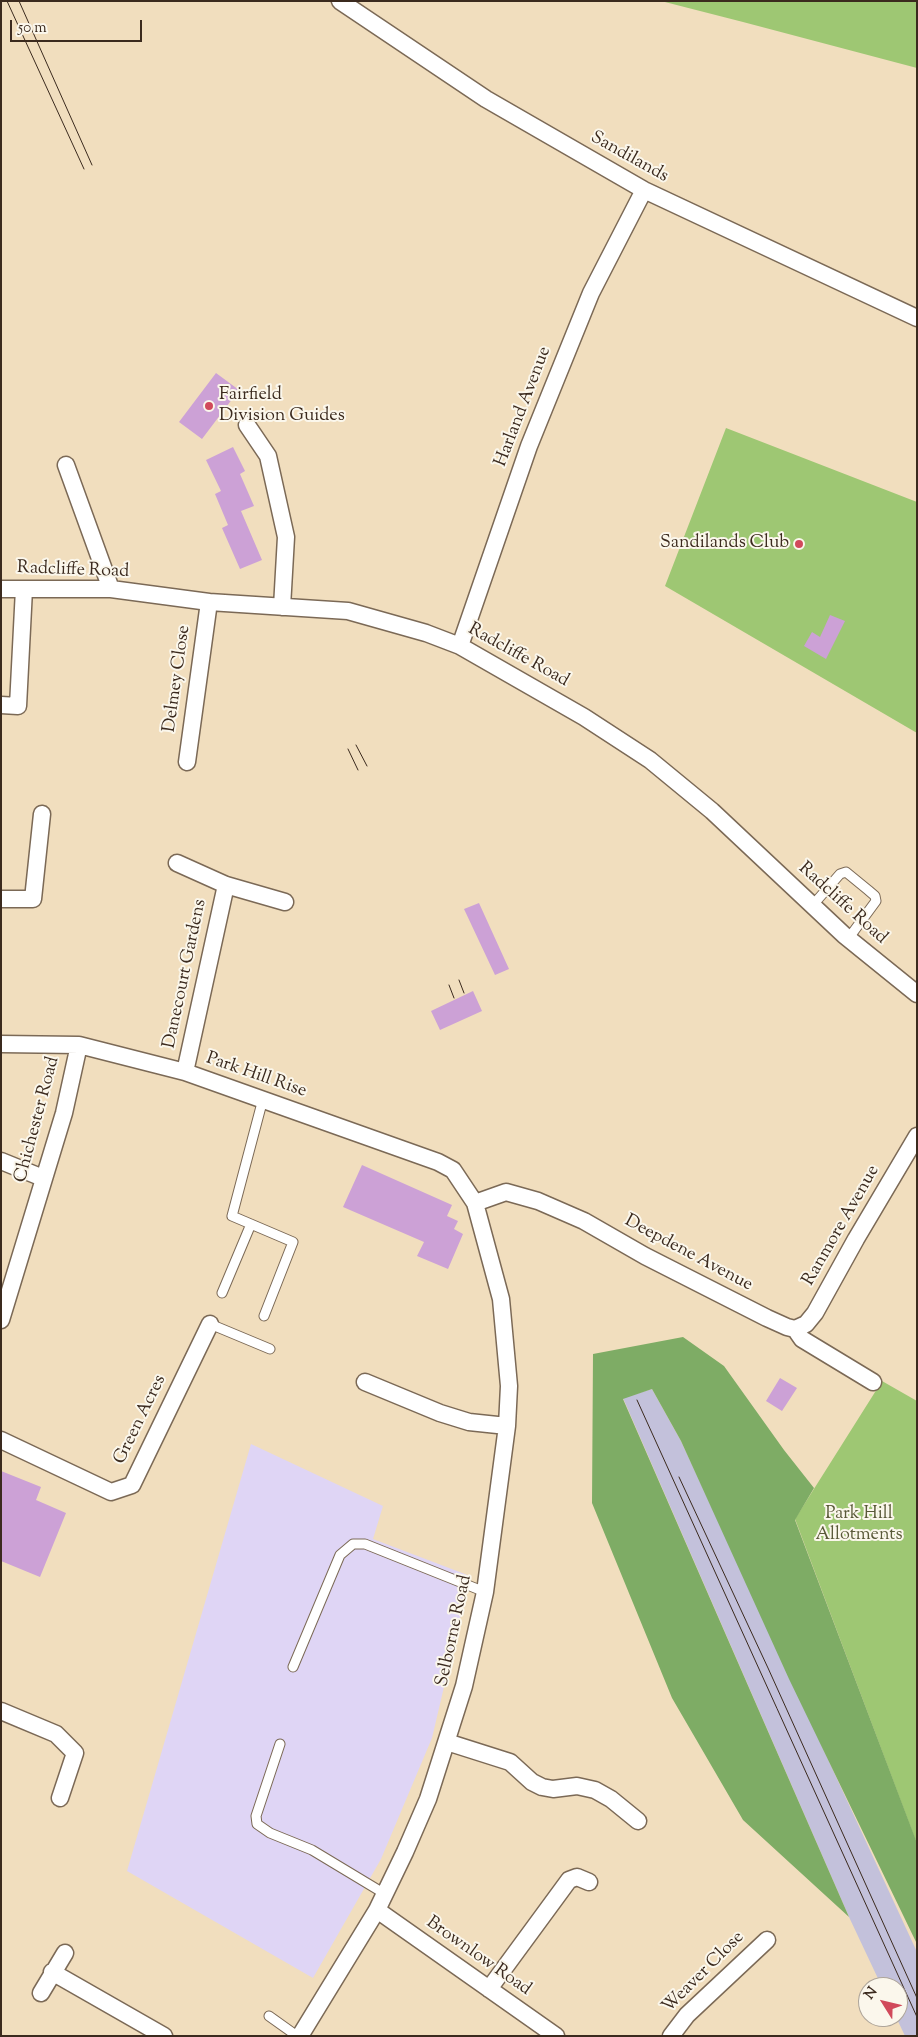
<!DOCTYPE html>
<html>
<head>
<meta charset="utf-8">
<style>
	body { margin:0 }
	#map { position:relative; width:918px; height:2037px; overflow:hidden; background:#f1debe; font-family:"Sorts Mill Goudy",serif }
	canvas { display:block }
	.frame { position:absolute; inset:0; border:2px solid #3b2a1e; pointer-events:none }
	.north { position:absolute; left:858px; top:1977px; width:50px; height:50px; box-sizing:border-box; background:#fbf7ec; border:1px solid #aea59a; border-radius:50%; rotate:306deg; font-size:14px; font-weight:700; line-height:20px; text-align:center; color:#3b2a1e }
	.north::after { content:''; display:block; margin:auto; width:18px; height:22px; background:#d1495b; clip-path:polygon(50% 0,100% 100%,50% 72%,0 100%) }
	.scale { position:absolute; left:10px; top:20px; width:132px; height:22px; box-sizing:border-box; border:2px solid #3b2a1e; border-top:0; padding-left:6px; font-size:15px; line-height:18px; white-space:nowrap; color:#3b2a1e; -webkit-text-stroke:4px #fbf7ec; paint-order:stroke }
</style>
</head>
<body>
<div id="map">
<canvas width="918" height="2037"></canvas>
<div class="frame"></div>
<div class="north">N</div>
<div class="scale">50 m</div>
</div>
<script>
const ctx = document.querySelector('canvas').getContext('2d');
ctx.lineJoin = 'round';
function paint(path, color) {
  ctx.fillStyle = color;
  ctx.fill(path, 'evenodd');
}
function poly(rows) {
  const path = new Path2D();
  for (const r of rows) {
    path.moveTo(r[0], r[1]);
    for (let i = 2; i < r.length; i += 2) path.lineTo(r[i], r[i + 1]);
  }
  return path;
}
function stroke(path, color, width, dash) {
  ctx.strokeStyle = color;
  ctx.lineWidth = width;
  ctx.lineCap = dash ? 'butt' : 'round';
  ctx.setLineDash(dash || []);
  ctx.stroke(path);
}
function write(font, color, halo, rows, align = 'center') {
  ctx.font = font + ' "Sorts Mill Goudy",serif';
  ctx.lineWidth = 4;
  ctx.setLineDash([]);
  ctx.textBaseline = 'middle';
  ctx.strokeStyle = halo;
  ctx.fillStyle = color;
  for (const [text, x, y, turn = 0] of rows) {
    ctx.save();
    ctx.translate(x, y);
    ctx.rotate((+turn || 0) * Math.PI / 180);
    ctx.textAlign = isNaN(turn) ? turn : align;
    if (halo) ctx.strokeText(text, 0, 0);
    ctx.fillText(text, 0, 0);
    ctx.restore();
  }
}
const built = poly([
	[251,1444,383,1506,373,1539,470,1576,432,1738,381,1859,313,1978,127,1871]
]);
const industrial = poly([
	[652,1389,681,1441,917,1952,917,2036,905,2036,896,2017,898,2017,898,1987,882,1987,849,1917,623,1398]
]);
const green = poly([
	[661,1,917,1,917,68,743,22],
	[726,428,917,502,917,733,665,586],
	[882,1381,917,1401,917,1844,795,1519]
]);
const forest = poly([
	[683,1337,724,1366,784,1450,814,1488,795,1520,917,1843,917,1944,789,1679,681,1441,652,1389,623,1399,849,1917,743,1820,672,1698,592,1503,593,1354]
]);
const building = poly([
	[216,373,239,390,202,439,179,422],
	[233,447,245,471,240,474,254,506,241,511,262,560,240,569,222,528,228,525,215,494,221,491,206,460],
	[830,615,845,621,826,659,804,646,812,632,820,637],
	[479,903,509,969,495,975,464,909],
	[473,991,482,1011,440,1030,431,1011],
	[362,1165,452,1205,447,1216,458,1221,454,1229,463,1234,448,1269,417,1256,424,1242,343,1207],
	[780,1378,797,1388,782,1411,766,1401],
	[1,1471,41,1487,36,1500,66,1513,40,1577,1,1561]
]);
const lane = poly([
	[812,906,840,874,846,872,868,890,875,896,876,901,848,939],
	[263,1099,232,1216,293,1242,264,1316],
	[222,1293,251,1224],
	[210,1324,270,1349],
	[293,1667,340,1555,353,1544,365,1544,485,1592],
	[280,1744,256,1816,257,1824,270,1833,312,1850,385,1894],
	[269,2016,297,2036]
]);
const street = poly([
	[340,1,486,99,644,190,917,318],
	[247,425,268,456,286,537,282,607],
	[66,465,111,589],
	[1,589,111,589,209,602,348,611,426,633,460,646,584,717,650,760,712,811,844,935,917,994],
	[460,646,529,446,591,293,644,190],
	[1,705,18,706,24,589],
	[187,762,209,602],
	[177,863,226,885,285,902],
	[1,899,33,899,42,814],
	[1,1044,79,1045,185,1072,438,1162,453,1170,475,1203,501,1299,509,1386,507,1426,485,1592,464,1686,428,1799,405,1852,377,1910,300,2036],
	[185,1072,226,885],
	[1,1161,43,1178],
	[475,1203,506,1192,538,1201,584,1221,645,1256,767,1318,787,1327,795,1329,802,1339,873,1382],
	[1,1320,64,1113,79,1045],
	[795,1329,806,1324,815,1313,856,1239,917,1136],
	[365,1382,440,1413,469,1422,507,1426],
	[1,1440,111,1492,132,1485,210,1324],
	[1,1711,56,1734,75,1753,60,1798],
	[447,1742,510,1762,532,1782,542,1787,553,1789,577,1786,595,1790,611,1799,638,1821],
	[377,1910,556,2036],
	[52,1972,164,2036],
	[489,1989,569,1880,577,1877,589,1882],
	[41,1993,65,1953],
	[671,2036,687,2015,767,1940]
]);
const tram = poly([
	[7,1,84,169],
	[19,1,92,165],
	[356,745,367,766],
	[348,749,358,770],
	[459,980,464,993],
	[449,985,454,998],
	[637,1400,917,2017],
	[679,1477,768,1668,917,1998]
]);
const markers = [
	[209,406,5,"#d1495b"],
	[799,544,5,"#d1495b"]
];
const streetNames = [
	["Sandilands",629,158,29],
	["Harland Avenue",524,407,-69],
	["Radcliffe Road",73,571,2],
	["Radcliffe Road",518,656,29],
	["Delmey Close",178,679,-82],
	["Radcliffe Road",842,904,42],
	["Danecourt Gardens",186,974,-78],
	["Park Hill Rise",256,1076,19],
	["Chichester Road",38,1120,-75],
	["Ranmore Avenue",842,1226,-60],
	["Deepdene Avenue",688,1254,28],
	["Green Acres",141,1420,-64],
	["Selborne Road",455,1631,-78],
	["Brownlow Road",478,1957,35],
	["Weaver Close",704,1973,-45]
];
const poiNames = [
	["Fairfield",219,396],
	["Division Guides",219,417],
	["Sandilands Club",789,544,"right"]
];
const parkNames = [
	["Park Hill",859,1515],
	["Allotments",859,1536]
];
paint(built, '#dfd5f5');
paint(industrial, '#c3c1db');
paint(green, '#9ec773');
paint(forest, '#7eac65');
paint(building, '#cca1d6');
stroke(lane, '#7b6956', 11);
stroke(street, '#7b6956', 19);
stroke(lane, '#fff', 9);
stroke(street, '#fff', 16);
stroke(tram, '#3b2a1e', 1);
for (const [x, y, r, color] of markers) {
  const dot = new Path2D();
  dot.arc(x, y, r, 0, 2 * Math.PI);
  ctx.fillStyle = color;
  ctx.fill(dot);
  stroke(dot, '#fbf7ec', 2);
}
write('18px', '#3b2a1e', '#fbf7ec', streetNames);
write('18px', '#3b2a1e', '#fbf7ec', poiNames, 'left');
write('18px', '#595938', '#fbf7ec', parkNames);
</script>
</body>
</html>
